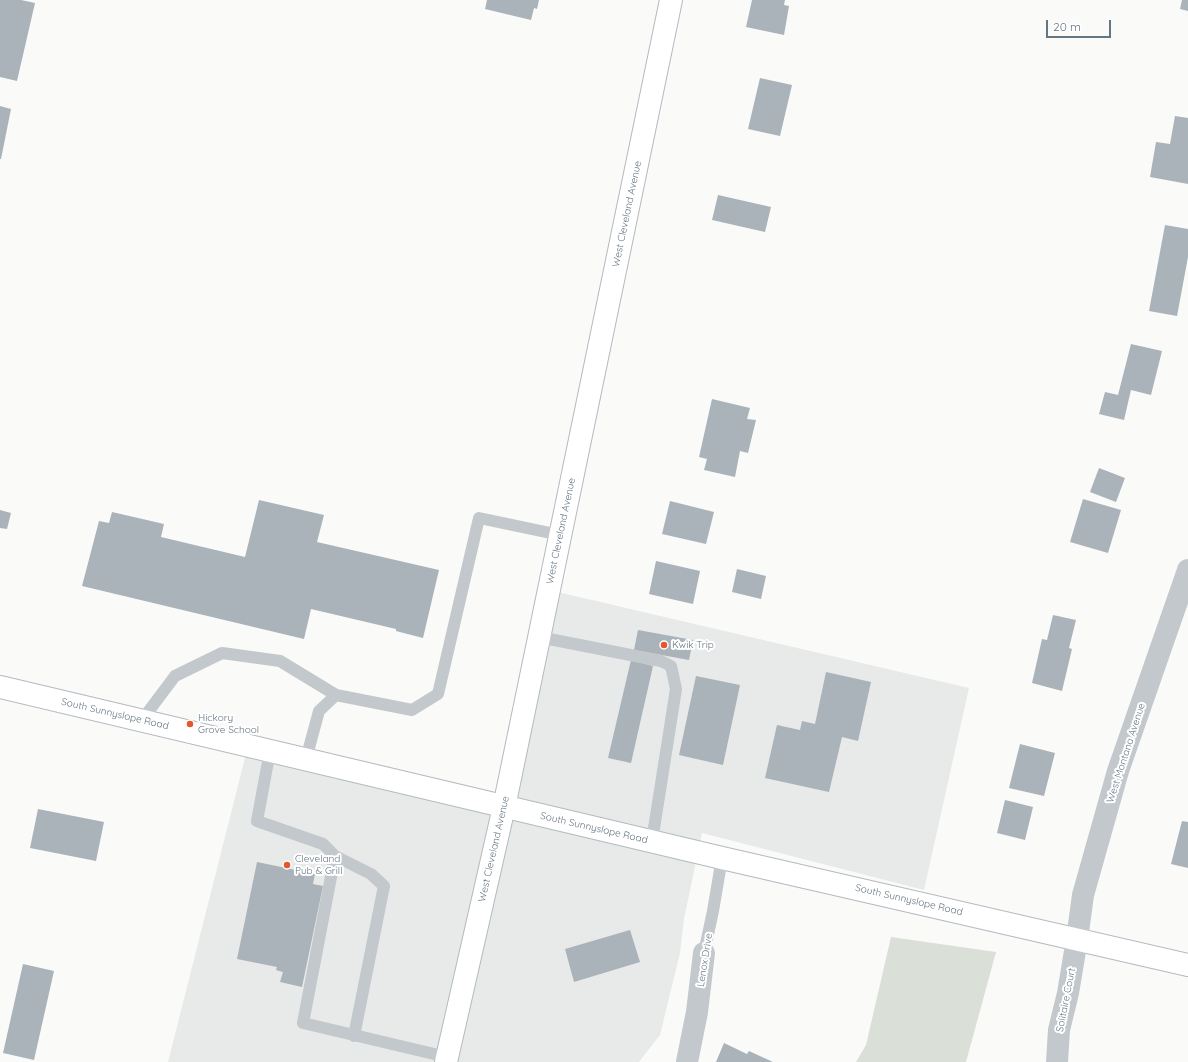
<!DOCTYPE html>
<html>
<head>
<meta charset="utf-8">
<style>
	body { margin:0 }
	#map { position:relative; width:1188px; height:1062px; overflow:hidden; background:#fafaf8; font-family:Quicksand,sans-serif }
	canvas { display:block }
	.scale { position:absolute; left:1046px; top:20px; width:65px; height:18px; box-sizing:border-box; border:2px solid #657683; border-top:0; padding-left:5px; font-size:12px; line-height:14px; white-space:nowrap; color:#657683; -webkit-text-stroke:3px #fff; paint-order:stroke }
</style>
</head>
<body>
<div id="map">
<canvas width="1188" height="1062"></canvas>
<div class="scale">20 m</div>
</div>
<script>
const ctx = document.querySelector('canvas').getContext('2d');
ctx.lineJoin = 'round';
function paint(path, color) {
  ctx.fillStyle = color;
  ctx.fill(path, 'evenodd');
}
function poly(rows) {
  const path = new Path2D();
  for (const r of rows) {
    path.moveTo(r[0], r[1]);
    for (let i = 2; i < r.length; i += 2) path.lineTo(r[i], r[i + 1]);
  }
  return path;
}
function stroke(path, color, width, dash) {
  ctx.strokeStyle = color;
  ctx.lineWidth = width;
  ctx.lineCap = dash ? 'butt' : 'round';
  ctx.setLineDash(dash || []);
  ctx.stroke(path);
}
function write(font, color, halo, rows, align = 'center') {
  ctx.font = font + ' Quicksand,sans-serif';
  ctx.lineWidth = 4;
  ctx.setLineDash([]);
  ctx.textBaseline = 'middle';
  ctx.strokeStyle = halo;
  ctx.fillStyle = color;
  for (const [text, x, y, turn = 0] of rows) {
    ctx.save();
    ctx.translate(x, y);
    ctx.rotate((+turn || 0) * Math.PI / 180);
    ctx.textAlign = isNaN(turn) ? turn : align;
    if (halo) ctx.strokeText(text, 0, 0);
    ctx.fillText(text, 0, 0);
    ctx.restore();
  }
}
const built = poly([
	[549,590,969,688,924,890,702,833,684,919,680,953,660,1035,639,1062,168,1062,248,746,504,806]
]);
const green = poly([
	[891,937,996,952,966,1062,856,1062,866,1045]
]);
const building = poly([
	[0,0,21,0,35,3,17,81,0,77],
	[487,0,539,0,537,9,534,8,531,20,485,9],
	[752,0,785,0,784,5,789,6,784,35,746,27],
	[1182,0,1188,0,1188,11,1180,9],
	[760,78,792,85,780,136,748,129],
	[0,106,11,109,1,159,0,159],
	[1175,116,1188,118,1188,184,1150,177,1156,142,1170,144],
	[718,195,771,207,765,232,712,220],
	[1165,225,1188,229,1188,257,1177,316,1149,311],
	[1131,344,1162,351,1151,395,1131,390,1124,420,1099,414,1105,392,1118,395],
	[712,399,750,408,747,419,756,420,748,453,740,451,735,477,704,470,707,459,699,457],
	[1099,468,1125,478,1116,502,1090,492],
	[1083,499,1121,510,1108,553,1070,542],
	[259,500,324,515,317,542,439,570,423,638,396,631,396,629,311,609,304,639,82,586,99,521,109,523,112,512,164,524,161,537,245,557],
	[670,501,714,512,706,544,662,534],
	[0,510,11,513,7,529,0,528],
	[656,561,700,571,693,604,649,594],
	[737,569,766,576,761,599,732,592],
	[1053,615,1076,620,1069,648,1072,649,1062,691,1032,683,1042,639,1047,640],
	[638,630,693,640,689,660,634,650],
	[631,660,653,666,631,763,608,758],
	[826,672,871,682,858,741,842,737,829,792,765,778,777,725,800,730,802,721,815,724],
	[696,676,740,685,723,765,679,755],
	[1020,744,1055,753,1044,796,1009,788],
	[1005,800,1033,807,1025,840,997,833],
	[38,809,104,822,96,861,30,848],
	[1182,821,1188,822,1188,868,1171,864],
	[257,862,315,874,313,884,323,886,302,987,280,982,283,972,276,970,277,967,237,959],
	[630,930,640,962,574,982,565,949],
	[23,964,54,971,34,1060,3,1053],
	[724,1043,747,1054,749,1051,773,1062,716,1062]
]);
const lane = poly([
	[539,637,661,661,671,666,676,689,652,841],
	[142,720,175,676,222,653,280,661,336,695],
	[270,751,257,821,323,844,335,856,371,874,384,886,354,1036],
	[306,759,319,711,336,695,412,710,438,694,479,518,560,535],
	[335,856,303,1023,447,1057],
	[704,953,713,911,722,858]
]);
const street = poly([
	[687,1062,697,1012,704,953],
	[1057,1062,1059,1030,1068,993,1077,939,1083,895,1118,771,1188,570]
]);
const secondary = poly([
	[0,687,722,858,1188,965],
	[446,1062,504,807,671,0]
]);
const markers = [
	[664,645,4,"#e4572e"],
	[190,724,4,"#e4572e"],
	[287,865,4,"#e4572e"]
];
const streetNames = [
	["West Cleveland Avenue",627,214,-78],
	["West Cleveland Avenue",561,531,-78],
	["South Sunnyslope Road",115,714,13],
	["West Montana Avenue",1126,753,-72],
	["South Sunnyslope Road",594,828,13],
	["West Cleveland Avenue",494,849,-77],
	["South Sunnyslope Road",909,900,13],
	["Lenox Drive",705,960,-81],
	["Solitaire Court",1066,1000,-79]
];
const poiNames = [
	["Kwik Trip",672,645],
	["Hickory",198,718],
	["Grove School",198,730],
	["Cleveland",295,859],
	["Pub & Grill",295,871]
];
paint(built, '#e8e9e9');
paint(green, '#dadfd7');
paint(building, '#aab3b9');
stroke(secondary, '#b3babf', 24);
stroke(lane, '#c3c8cc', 12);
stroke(street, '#c3c8cc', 22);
stroke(secondary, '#fff', 22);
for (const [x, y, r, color] of markers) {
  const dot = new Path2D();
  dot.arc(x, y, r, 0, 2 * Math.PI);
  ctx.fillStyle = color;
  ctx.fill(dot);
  stroke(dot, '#fff', 1.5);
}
write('10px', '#657683', '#fff', streetNames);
write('10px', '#657683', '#fff', poiNames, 'left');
</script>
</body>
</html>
